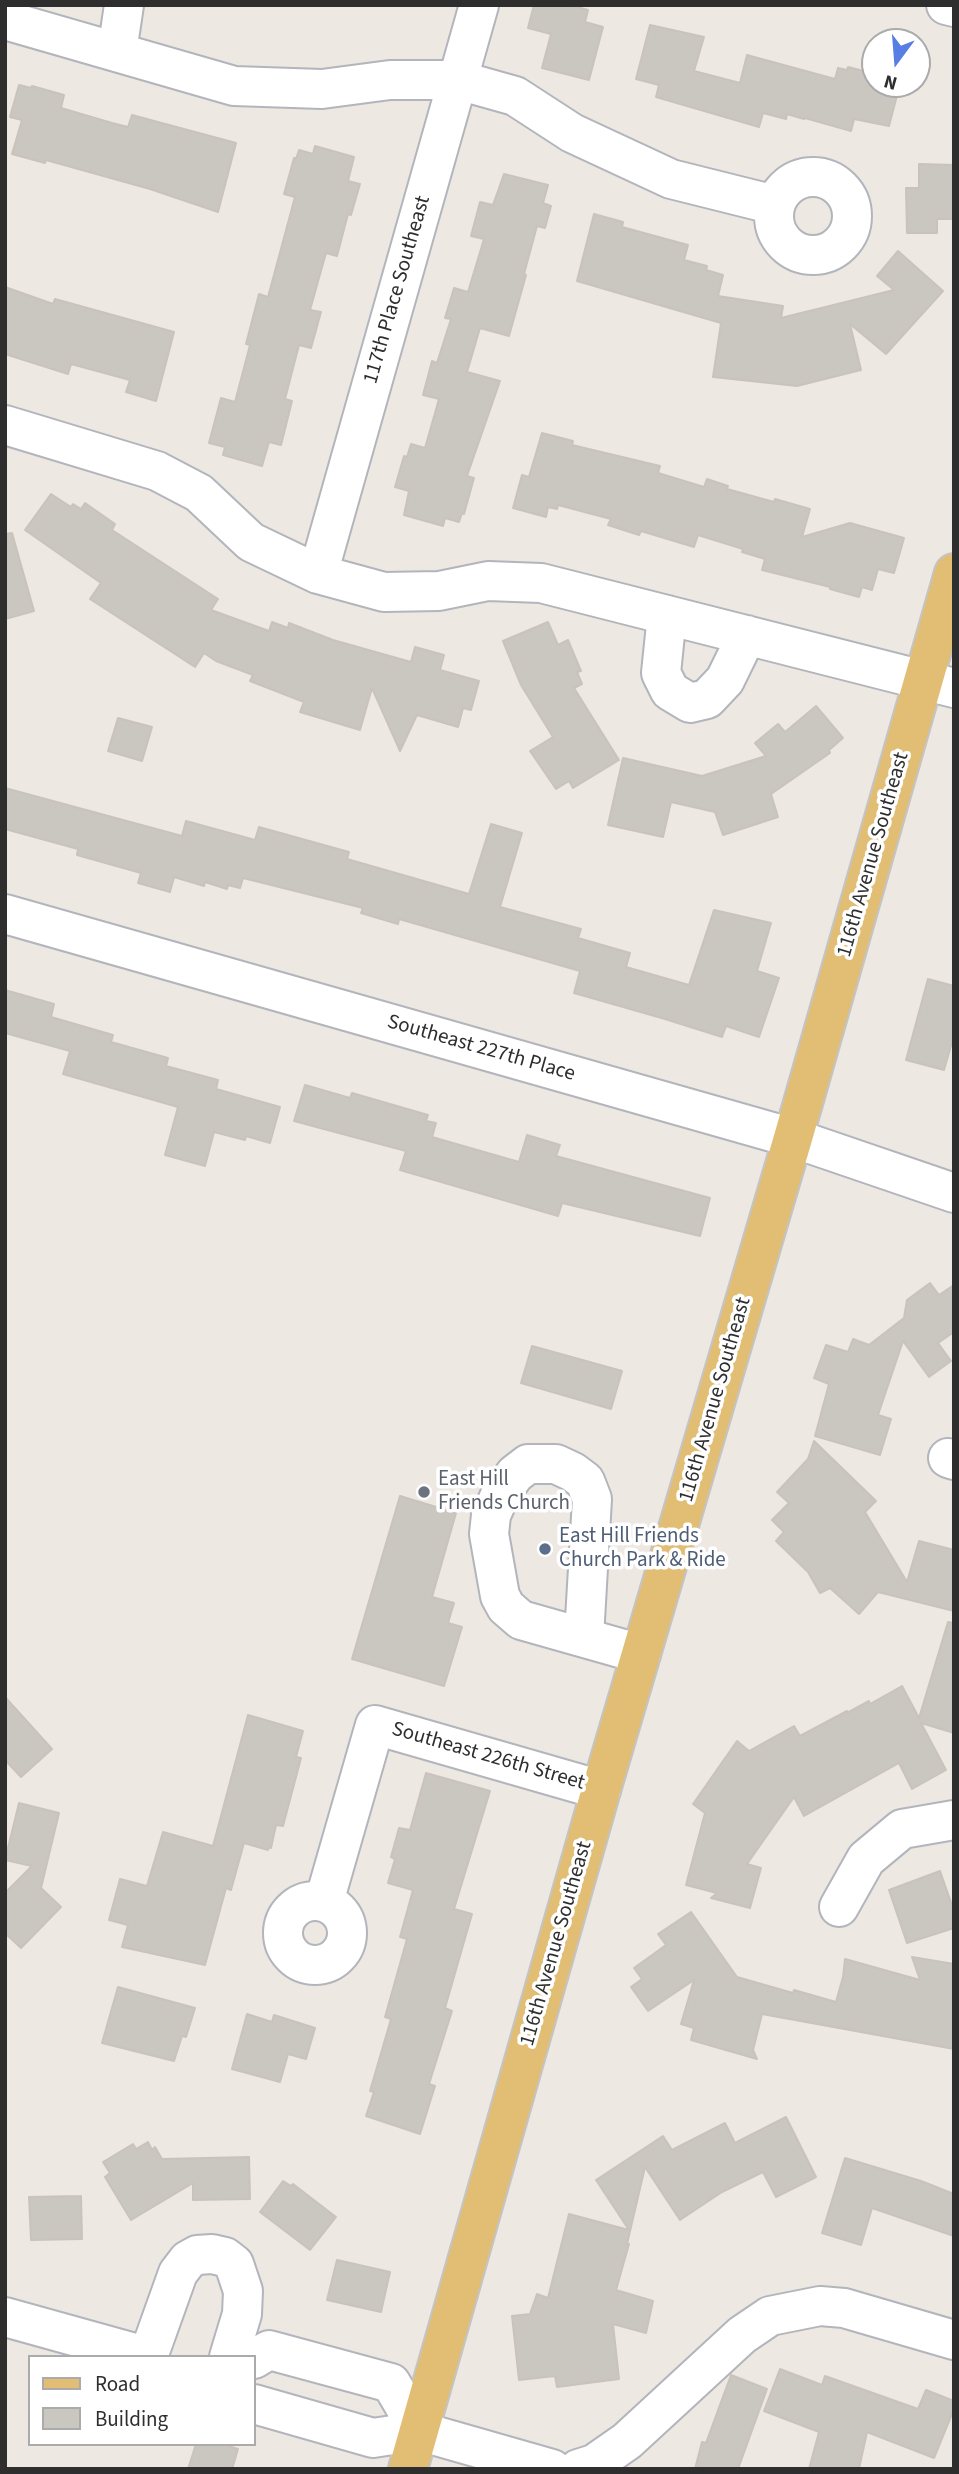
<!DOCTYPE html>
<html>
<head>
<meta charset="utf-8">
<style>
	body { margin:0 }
	#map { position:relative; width:959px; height:2474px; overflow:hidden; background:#ede8e2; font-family:"Source Sans 3",sans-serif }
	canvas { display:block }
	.frame { position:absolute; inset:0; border:7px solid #2e2e2e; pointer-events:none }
	.legend { position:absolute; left:28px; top:2355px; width:228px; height:91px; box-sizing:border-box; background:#fff; border:2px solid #ababab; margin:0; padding:9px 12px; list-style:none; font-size:21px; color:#2e2e2e }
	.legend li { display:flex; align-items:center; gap:14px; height:35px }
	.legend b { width:35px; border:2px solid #ababab }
	.north { position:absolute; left:861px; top:28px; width:70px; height:70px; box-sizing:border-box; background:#fff; border:2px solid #ababab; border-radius:50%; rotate:196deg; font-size:19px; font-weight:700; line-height:28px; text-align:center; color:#2e2e2e }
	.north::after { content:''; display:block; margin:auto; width:24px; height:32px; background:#587ee5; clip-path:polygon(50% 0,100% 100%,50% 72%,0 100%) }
</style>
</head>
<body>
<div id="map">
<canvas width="959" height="2474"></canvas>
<div class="frame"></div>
<ul class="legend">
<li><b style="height:9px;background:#e1be74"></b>Road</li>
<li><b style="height:19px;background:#cac6c0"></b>Building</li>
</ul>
<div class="north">N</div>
</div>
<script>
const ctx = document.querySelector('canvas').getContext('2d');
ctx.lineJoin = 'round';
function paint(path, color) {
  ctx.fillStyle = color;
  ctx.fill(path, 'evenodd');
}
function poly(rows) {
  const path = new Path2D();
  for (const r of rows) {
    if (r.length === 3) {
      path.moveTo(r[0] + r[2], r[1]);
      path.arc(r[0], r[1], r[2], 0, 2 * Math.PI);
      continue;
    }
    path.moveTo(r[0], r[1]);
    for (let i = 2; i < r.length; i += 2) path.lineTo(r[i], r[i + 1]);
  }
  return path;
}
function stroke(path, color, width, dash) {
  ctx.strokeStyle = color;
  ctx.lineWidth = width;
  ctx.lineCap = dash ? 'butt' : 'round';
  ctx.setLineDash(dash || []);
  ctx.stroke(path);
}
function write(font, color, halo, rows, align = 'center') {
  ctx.font = font + ' "Source Sans 3",sans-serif';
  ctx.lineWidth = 7;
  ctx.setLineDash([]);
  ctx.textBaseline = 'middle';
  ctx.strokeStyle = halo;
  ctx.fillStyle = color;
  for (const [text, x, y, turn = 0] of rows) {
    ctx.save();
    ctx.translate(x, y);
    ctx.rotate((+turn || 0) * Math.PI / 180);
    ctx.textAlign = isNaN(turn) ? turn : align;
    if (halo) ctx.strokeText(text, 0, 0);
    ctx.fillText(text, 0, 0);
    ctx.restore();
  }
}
const building = poly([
	[534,5,570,5,588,10,585,22,603,27,589,80,542,68,551,34,528,28,534,5],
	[650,25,704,37,694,71,740,83,747,55,835,79,838,68,847,70,848,67,875,74,875,84,900,84,889,126,854,119,851,131,805,118,804,119,787,114,786,119,763,113,759,127,656,97,659,85,636,79,650,25],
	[19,85,31,88,32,86,64,95,61,108,112,123,128,127,132,115,236,143,218,212,150,189,46,160,45,163,12,154,22,120,10,117,19,85],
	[315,146,354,157,348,181,360,184,351,215,348,214,337,256,326,253,310,310,321,312,311,348,299,345,285,399,292,401,281,445,269,442,262,466,223,455,225,447,209,443,221,398,235,402,250,345,246,344,259,294,268,297,295,197,284,194,294,158,296,159,299,150,313,154,315,146],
	[919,164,954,165,954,219,937,219,937,233,907,233,906,188,919,188,919,164],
	[504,174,548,185,543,203,551,206,545,228,537,226,524,274,526,275,509,336,480,328,467,372,500,381,467,476,474,478,464,514,462,513,459,522,445,518,443,526,404,515,409,491,395,487,404,456,407,457,411,444,425,448,439,399,423,395,432,361,437,363,451,319,445,318,454,288,468,292,484,239,471,236,480,202,493,205,504,174],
	[594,214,623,222,622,227,688,245,684,260,707,266,706,270,723,275,718,296,783,306,781,318,894,290,877,276,898,251,943,291,886,354,850,324,861,370,797,386,713,377,721,323,577,281,594,214],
	[5,287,53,304,55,299,174,332,156,401,126,392,130,380,71,364,68,374,5,354,5,287],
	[542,433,573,441,572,445,660,466,658,473,704,487,707,479,728,486,727,489,774,502,775,499,810,509,802,537,850,523,904,538,894,573,878,569,872,590,862,587,859,597,830,589,830,587,762,570,765,559,742,552,743,549,698,535,694,547,641,531,639,535,608,525,611,519,558,505,557,509,548,507,546,517,513,508,522,475,529,477,542,433],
	[51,494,71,507,73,504,81,509,85,503,115,524,112,530,218,599,211,610,269,631,272,622,288,628,289,623,333,640,411,662,415,647,444,655,440,670,479,681,471,710,463,708,458,727,417,715,400,751,372,688,360,730,300,712,304,702,250,681,253,675,216,661,204,653,195,667,90,599,101,583,25,530,51,494],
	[12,533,34,611,5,619,5,534,12,533],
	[548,622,558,645,568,640,581,671,577,672,582,684,574,688,619,760,573,788,569,781,556,789,530,751,553,737,521,685,503,641,548,622],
	[816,706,843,738,829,750,830,753,771,794,778,817,723,835,715,812,671,802,663,837,608,825,623,758,702,776,766,756,755,743,778,724,785,732,816,706],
	[118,718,152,727,142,761,108,751,118,718],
	[5,788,182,836,186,821,255,840,259,827,349,852,347,859,469,894,491,824,522,833,500,907,581,929,578,938,630,953,626,967,689,985,714,910,771,923,757,971,779,978,759,1037,726,1026,722,1037,665,1019,574,993,580,971,399,919,398,924,361,913,363,908,243,878,240,888,228,885,227,889,205,882,204,886,174,877,170,892,138,883,141,873,77,855,78,849,5,829,5,788],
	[928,979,954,986,954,1035,944,1070,906,1060,928,979],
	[5,990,54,1004,51,1017,113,1035,111,1042,168,1058,166,1066,218,1080,216,1089,280,1107,270,1143,246,1136,245,1140,214,1132,205,1166,165,1155,178,1107,63,1074,70,1051,5,1033,5,990],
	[305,1085,350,1098,352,1093,428,1115,426,1121,436,1123,432,1137,519,1162,527,1135,560,1145,556,1156,710,1198,700,1236,562,1203,558,1216,400,1170,406,1151,294,1121,305,1085],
	[930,1283,939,1295,954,1285,954,1332,938,1343,951,1361,929,1377,903,1341,878,1415,891,1419,880,1455,815,1436,829,1384,814,1378,826,1345,848,1352,853,1339,869,1345,904,1318,907,1300,930,1283],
	[532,1346,622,1371,611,1409,521,1383,532,1346],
	[814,1441,876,1501,865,1512,907,1582,919,1541,954,1550,954,1611,878,1592,859,1614,830,1588,820,1593,808,1572,776,1541,784,1532,772,1520,789,1503,777,1492,808,1459,814,1441],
	[400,1496,456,1513,432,1597,454,1603,448,1623,462,1627,444,1686,352,1659,400,1496],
	[948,1622,954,1623,954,1733,921,1723,946,1770,912,1789,899,1763,804,1816,794,1797,747,1864,761,1868,750,1908,711,1898,717,1893,686,1885,705,1813,693,1804,737,1741,749,1751,794,1726,800,1736,847,1711,847,1713,869,1701,870,1704,902,1686,919,1718,948,1622],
	[5,1697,52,1749,21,1777,5,1760,5,1697],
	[248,1715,303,1731,296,1757,301,1758,283,1826,276,1825,271,1848,269,1847,268,1850,244,1843,231,1890,226,1888,205,1965,122,1947,128,1925,109,1920,120,1879,147,1886,163,1832,213,1846,248,1715],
	[426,1773,490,1791,454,1909,472,1914,445,2008,452,2011,429,2084,435,2086,420,2134,366,2116,374,2092,370,2091,391,2019,385,2017,407,1939,400,1937,413,1890,388,1883,395,1859,391,1857,399,1828,410,1830,426,1773],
	[19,1803,59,1813,41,1888,61,1907,21,1948,5,1933,5,1893,32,1866,5,1860,19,1803],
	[940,1871,954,1911,954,1928,907,1943,889,1890,940,1871],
	[691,1912,737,1977,793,1993,794,1990,836,2002,843,1977,845,1959,920,1980,912,1957,954,1964,954,2049,762,2014,753,2050,757,2059,691,2040,694,2028,681,2024,694,1980,648,2011,631,1987,642,1979,634,1968,666,1945,658,1934,691,1912],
	[118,1987,195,2008,186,2037,182,2036,174,2061,102,2043,118,1987],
	[247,2014,272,2022,274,2015,315,2028,306,2059,288,2054,280,2082,232,2069,247,2014],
	[786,2117,816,2177,776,2197,763,2172,722,2192,680,2220,645,2167,627,2244,629,2244,616,2290,653,2301,646,2333,613,2324,619,2379,557,2387,555,2376,519,2380,512,2316,530,2314,537,2294,548,2298,569,2214,629,2230,596,2180,663,2136,672,2150,725,2123,735,2143,786,2117],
	[148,2142,152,2150,155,2147,162,2159,249,2157,250,2199,193,2200,193,2183,131,2220,105,2177,110,2173,103,2162,133,2144,136,2149,148,2142],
	[845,2158,921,2181,954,2194,954,2236,872,2208,861,2245,822,2233,845,2158],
	[283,2181,291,2186,293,2184,336,2217,310,2250,260,2212,283,2181],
	[81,2196,82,2239,31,2240,29,2197,81,2196],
	[337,2260,390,2272,381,2312,327,2300,337,2260],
	[780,2369,822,2385,825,2376,918,2409,926,2390,954,2401,954,2409,934,2458,867,2432,859,2469,809,2469,819,2432,764,2411,780,2369],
	[731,2375,767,2389,738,2469,695,2469,702,2442,706,2443,731,2375],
	[196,2444,222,2444,238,2449,232,2469,188,2469,196,2444]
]);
const minor = poly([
	[946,5,954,7],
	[5,20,234,86,322,89,390,80,458,80,515,96,572,133,671,179,775,205],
	[117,52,124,5],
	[813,216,39],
	[5,425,157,471,199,493,251,542,318,574,384,592,439,591,488,581,541,583,954,688],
	[318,574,479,5],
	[667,615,661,673,670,691,690,703,707,699,725,680,747,635],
	[5,914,793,1138,954,1193],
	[948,1458,954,1460],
	[584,1637,592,1499,585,1481,573,1472,556,1464,528,1464,515,1474,501,1493,491,1515,489,1534,500,1596,506,1607,521,1620,641,1654],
	[315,1933,32],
	[324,1902,375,1725,601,1790],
	[839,1907,866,1859,902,1829,954,1820],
	[5,2317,149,2357],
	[148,2357,178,2273,188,2260,197,2255,212,2254,225,2257,234,2264,243,2291,242,2314,229,2357],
	[254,2359,269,2350,391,2383,419,2431],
	[254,2404,373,2438,419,2431,552,2469],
	[578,2469,594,2464,627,2441,742,2335,770,2316,820,2306,844,2308,954,2340]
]);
const major = poly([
	[408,2469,601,1790,793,1138,954,573]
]);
const markers = [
	[424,1492,7,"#6b7280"],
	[545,1549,7,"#5c6f8a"]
];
const streetNames = [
	["117th Place Southeast",398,290,-74],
	["116th Avenue Southeast",874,855,-74],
	["Southeast 227th Place",481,1049,16],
	["116th Avenue Southeast",716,1400,-74],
	["Southeast 226th Street",488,1757,16],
	["116th Avenue Southeast",557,1944,-74]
];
const worshipNames = [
	["East Hill",438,1480],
	["Friends Church",438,1504]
];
const serviceNames = [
	["East Hill Friends",559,1537],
	["Church Park & Ride",559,1561]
];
paint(building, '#cac6c0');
stroke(building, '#c9c3bc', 2);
stroke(minor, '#b3b5bc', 42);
stroke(major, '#c4c4c4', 42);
stroke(minor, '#fff', 38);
stroke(major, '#e1be74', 38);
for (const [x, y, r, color] of markers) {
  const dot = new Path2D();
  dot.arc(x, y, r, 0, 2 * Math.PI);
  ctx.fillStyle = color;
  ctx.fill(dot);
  stroke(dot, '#fff', 2.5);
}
write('21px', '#2e2e2e', '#fff', streetNames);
write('21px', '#5b616d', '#fff', worshipNames, 'left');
write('21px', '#4e5e75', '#fff', serviceNames, 'left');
</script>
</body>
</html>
